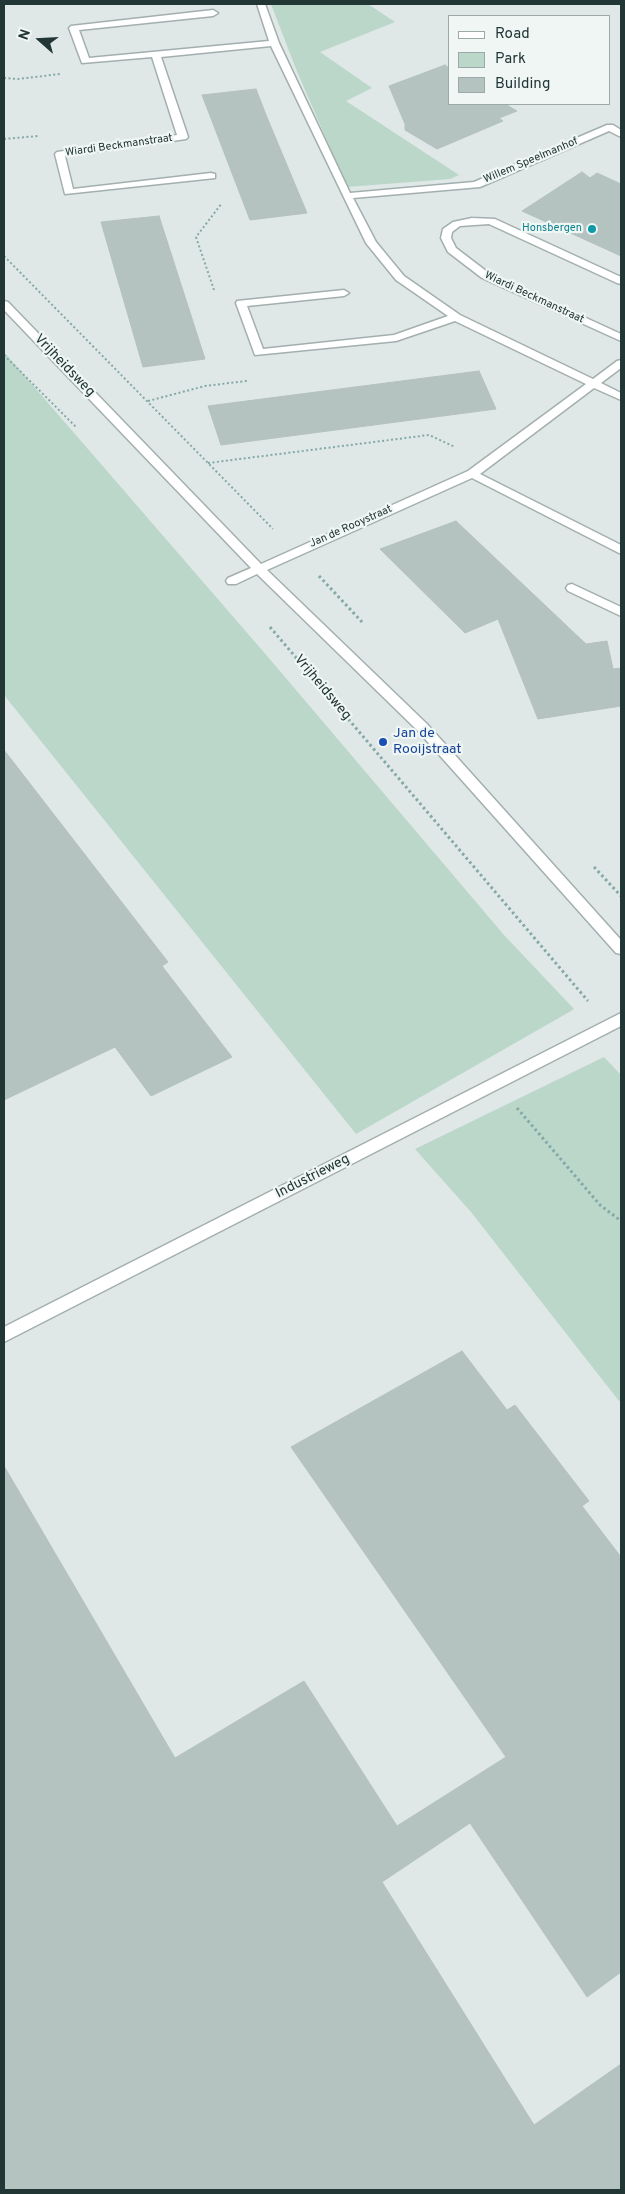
<!DOCTYPE html>
<html>
<head>
<meta charset="utf-8">
<style>
	body { margin:0 }
	#map { position:relative; width:625px; height:2194px; overflow:hidden; background:#dfe8e7; font-family:Overpass,sans-serif }
	canvas { display:block }
	.frame { position:absolute; inset:0; border:5px solid #223636; pointer-events:none }
	.legend { position:absolute; left:448px; top:15px; width:162px; height:90px; box-sizing:border-box; background:#eff6f4; border:1px solid #9da9a8; margin:0; padding:6px 9px; list-style:none; font-size:15px; color:#223636 }
	.legend li { display:flex; align-items:center; gap:10px; height:25px }
	.legend b { width:25px; border:1px solid #9da9a8 }
	.north { position:absolute; left:15px; top:15px; width:50px; height:50px; -webkit-text-stroke:4px #eff6f4; paint-order:stroke; rotate:289deg; font-size:14px; font-weight:700; line-height:20px; text-align:center; color:#223636 }
	.north::after { content:''; display:block; margin:auto; width:18px; height:22px; background:#223636; clip-path:polygon(50% 0,100% 100%,50% 72%,0 100%) }
</style>
</head>
<body>
<div id="map">
<canvas width="625" height="2194"></canvas>
<div class="frame"></div>
<ul class="legend">
<li><b style="height:6px;background:#fff"></b>Road</li>
<li><b style="height:14px;background:#bad7ca"></b>Park</li>
<li><b style="height:14px;background:#b5c3c0"></b>Building</li>
</ul>
<div class="north">N</div>
</div>
<script>
const ctx = document.querySelector('canvas').getContext('2d');
ctx.lineJoin = 'round';
function paint(path, color) {
  ctx.fillStyle = color;
  ctx.fill(path, 'evenodd');
}
function poly(rows) {
  const path = new Path2D();
  for (const r of rows) {
    path.moveTo(r[0], r[1]);
    for (let i = 2; i < r.length; i += 2) path.lineTo(r[i], r[i + 1]);
  }
  return path;
}
function stroke(path, color, width, dash) {
  ctx.strokeStyle = color;
  ctx.lineWidth = width;
  ctx.lineCap = dash ? 'butt' : 'round';
  ctx.setLineDash(dash || []);
  ctx.stroke(path);
}
function write(font, color, halo, rows, align = 'center') {
  ctx.font = font + ' Overpass,sans-serif';
  ctx.lineWidth = 4.5;
  ctx.setLineDash([]);
  ctx.textBaseline = 'middle';
  ctx.strokeStyle = halo;
  ctx.fillStyle = color;
  for (const [text, x, y, turn = 0] of rows) {
    ctx.save();
    ctx.translate(x, y);
    ctx.rotate((+turn || 0) * Math.PI / 180);
    ctx.textAlign = isNaN(turn) ? turn : align;
    if (halo) ctx.strokeText(text, 0, 0);
    ctx.fillText(text, 0, 0);
    ctx.restore();
  }
}
const green = poly([
	[271,4,368,4,395,22,320,52,372,88,346,101,459,175,450,179,347,187,296,69],
	[4,352,268,657,504,935,574,1009,571,1011,356,1134,4,695],
	[604,1057,621,1075,621,1400,619,1401,471,1212,415,1149]
]);
const building = poly([
	[445,65,449,68,449,104,505,104,517,111,499,118,503,121,437,149,405,130,405,124,389,86,445,65],
	[256,89,266,115,307,213,250,220,202,95,256,89],
	[582,172,590,178,597,173,621,184,621,256,522,211,582,172],
	[159,216,205,359,143,367,101,222,159,216],
	[479,371,496,409,221,445,208,406,479,371],
	[456,521,586,644,607,641,613,669,621,668,621,706,538,719,498,619,465,633,380,549,456,521],
	[4,750,168,962,162,966,232,1057,151,1096,115,1047,4,1100,4,750],
	[462,1351,507,1410,515,1405,589,1501,582,1506,621,1557,621,1972,587,1997,470,1823,382,1882,534,2125,621,2064,621,2190,4,2190,4,1466,175,1758,304,1681,397,1826,506,1757,291,1447,462,1351]
]);
const pathFar1 = poly([
	[4,78,18,79,60,74],
	[4,139,38,136],
	[4,256,273,529],
	[214,290,196,237,222,203],
	[4,355,76,427],
	[148,401,205,386,246,381,245,378],
	[208,463,429,435,455,447]
]);
const path = poly([
	[319,576,363,623],
	[270,627,588,1001],
	[594,867,621,896],
	[517,1108,600,1205,621,1221]
]);
const minor = poly([
	[257,4,265,4,279,43,350,193,474,182,607,125,613,125,621,130,621,137,609,131,480,187,353,198,376,242,404,276,460,315,593,379,617,361,621,360,621,368,601,383,621,393,621,400,594,388,480,474,621,545,621,554,472,478,267,570,427,724,621,940,621,954,616,953,417,730,257,574,236,584,228,584,226,581,228,578,251,568,4,310,4,301,8,302,261,564,468,471,586,384,455,321,396,341,255,355,236,303,237,301,344,290,349,293,344,296,247,306,263,349,394,335,448,316,396,280,366,243,271,46,161,57,188,137,186,139,65,156,73,189,211,173,215,174,215,178,65,194,55,154,57,152,177,135,152,57,82,63,69,28,71,26,213,10,218,13,213,16,79,30,89,58,269,41,257,4],
	[472,218,495,219,621,277,621,284,617,283,489,224,460,226,452,232,451,238,456,248,490,274,621,334,621,341,482,278,448,252,441,238,443,229,453,222,472,218],
	[572,584,621,607,621,616,568,591,566,588,568,585,572,584],
	[621,1013,621,1026,4,1342,4,1327,621,1013]
]);
const markers = [
	[592,229,5,"#0f9aa8"],
	[383,742,5,"#1a4fb4"]
];
const farStreetnames = [
	["Wiardi Beckmanstraat",119,146,-8],
	["Willem Speelmanhof",531,161,-23],
	["Wiardi Beckmanstraat",534,298,25],
	["Jan de Rooystraat",351,527,-24]
];
const farCulturenames = [
	["Honsbergen",582,229]
];
const streetNames = [
	["Vrijheidsweg",64,366,46],
	["Vrijheidsweg",322,688,50],
	["Industrieweg",313,1177,-27]
];
const transitNames = [
	["Jan de",393,734],
	["Rooijstraat",393,750]
];
paint(green, '#bad7ca');
paint(building, '#b5c3c0');
stroke(building, '#b3c1bf', 1);
stroke(minor, '#a3afae', 3);
stroke(pathFar1, '#83a8a7', 2, [2, 2.5]);
stroke(path, '#83a8a7', 3, [2.5, 3]);
paint(minor, '#fff');
for (const [x, y, r, color] of markers) {
  const dot = new Path2D();
  dot.arc(x, y, r, 0, 2 * Math.PI);
  ctx.fillStyle = color;
  ctx.fill(dot);
  stroke(dot, '#eff6f4', 2);
}
write('11px', '#223636', '#eff6f4', farStreetnames);
write('11px', '#0d838f', '#eff6f4', farCulturenames, 'right');
write('14px', '#223636', '#eff6f4', streetNames);
write('14px', '#164399', '#eff6f4', transitNames, 'left');
</script>
</body>
</html>
